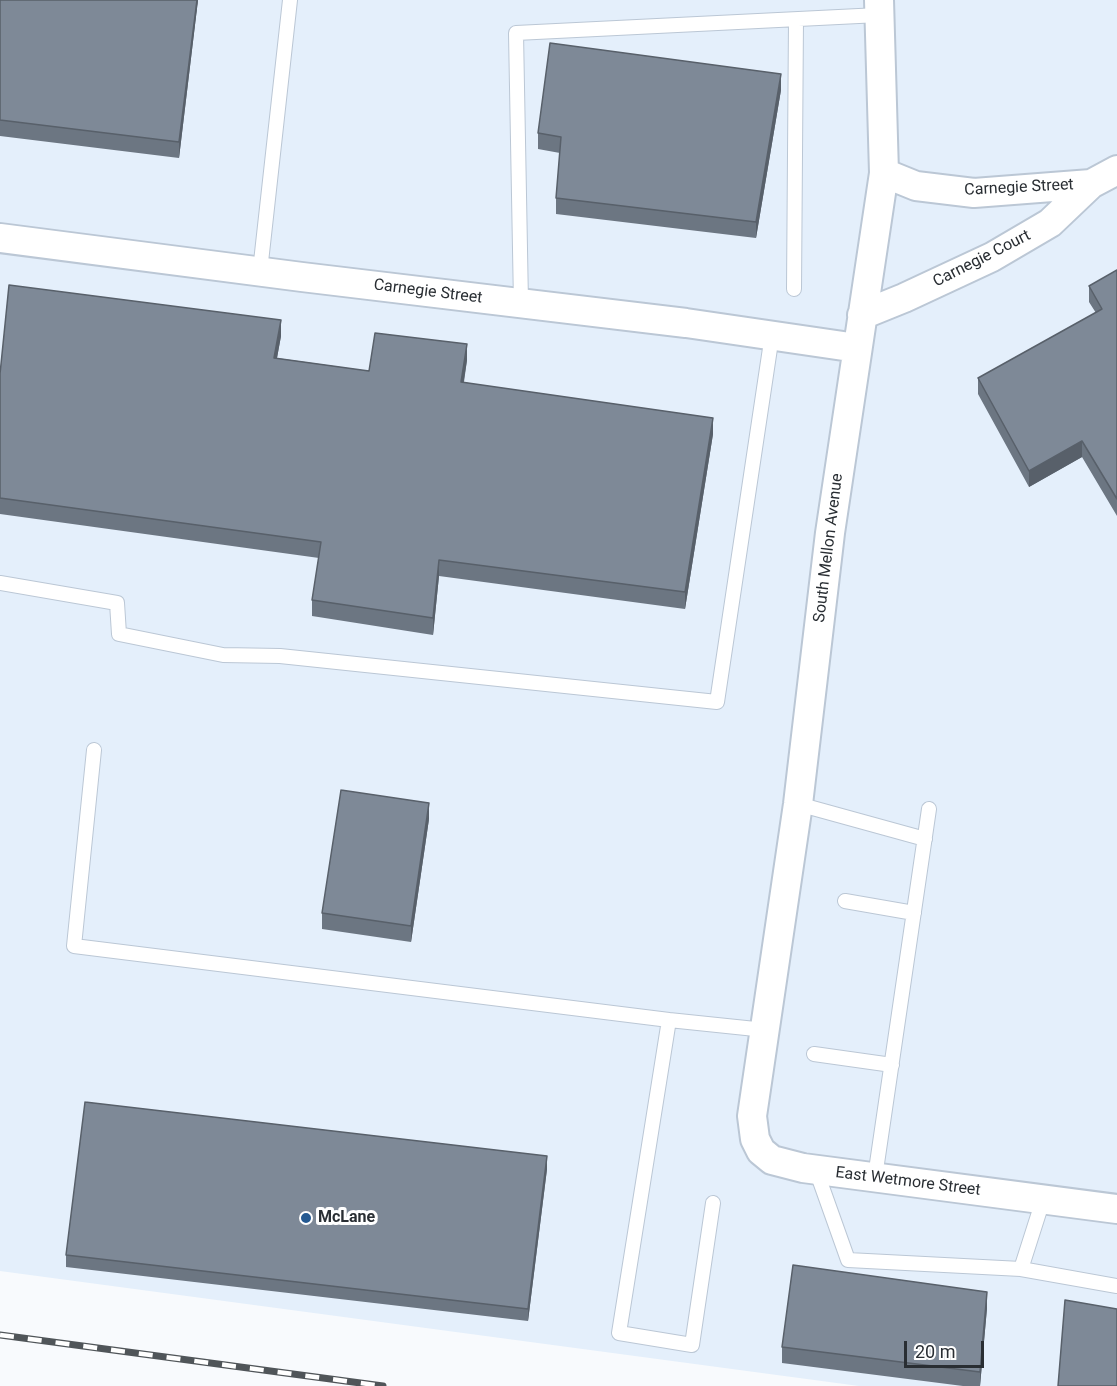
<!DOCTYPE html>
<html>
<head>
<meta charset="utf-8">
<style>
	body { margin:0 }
	#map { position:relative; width:1117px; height:1386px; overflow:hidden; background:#f8fafd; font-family:Roboto,sans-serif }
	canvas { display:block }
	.scale { position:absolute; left:904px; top:1341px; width:80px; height:27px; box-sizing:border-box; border:3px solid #292e33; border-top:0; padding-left:8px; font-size:18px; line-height:21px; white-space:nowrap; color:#292e33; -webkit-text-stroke:4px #fff; paint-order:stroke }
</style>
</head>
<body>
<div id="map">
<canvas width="1117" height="1386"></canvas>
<div class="scale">20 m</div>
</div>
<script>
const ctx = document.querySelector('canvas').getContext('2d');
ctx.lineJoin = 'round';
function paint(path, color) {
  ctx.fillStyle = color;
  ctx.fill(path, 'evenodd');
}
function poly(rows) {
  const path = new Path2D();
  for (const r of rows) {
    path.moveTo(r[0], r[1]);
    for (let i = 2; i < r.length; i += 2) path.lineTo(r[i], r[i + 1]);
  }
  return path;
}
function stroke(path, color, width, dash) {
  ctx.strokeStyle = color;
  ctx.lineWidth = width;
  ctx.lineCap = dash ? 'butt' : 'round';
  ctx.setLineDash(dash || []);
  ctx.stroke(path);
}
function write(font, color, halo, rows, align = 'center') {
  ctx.font = font + ' Roboto,sans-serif';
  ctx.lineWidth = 6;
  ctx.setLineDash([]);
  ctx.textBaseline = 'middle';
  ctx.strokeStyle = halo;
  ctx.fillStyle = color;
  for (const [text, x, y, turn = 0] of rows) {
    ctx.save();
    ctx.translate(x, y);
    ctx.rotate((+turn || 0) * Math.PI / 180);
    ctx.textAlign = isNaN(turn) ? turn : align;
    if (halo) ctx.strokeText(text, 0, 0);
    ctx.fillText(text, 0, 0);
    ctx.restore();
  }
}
const built = poly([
	[0,0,1117,0,1117,1386,859,1386,0,1271]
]);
const service = poly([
	[260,271,290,0],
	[794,289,796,20],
	[521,303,516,33,879,15],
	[0,583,117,603,119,634,223,655,280,656,717,702,772,335],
	[94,750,74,946,669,1020],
	[798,804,925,839],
	[845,901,914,913],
	[814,1054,892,1065],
	[816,1170,848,1260,1021,1269,1043,1200],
	[875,1177,929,809],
	[713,1203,692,1345,619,1333,669,1020,765,1030],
	[1021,1269,1117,1286]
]);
const minor = poly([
	[879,0,884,173,830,533,798,804,752,1116,755,1139,761,1151,772,1160,803,1168,1117,1209],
	[884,173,916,186,974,193,1091,184,1117,170],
	[0,238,302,277,686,323,857,348],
	[862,315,904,298,992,257,1050,223,1091,184]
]);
const rail = poly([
	[0,1335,383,1386]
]);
const wall = poly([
	[0,0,198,0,179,158,0,136],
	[781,90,756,238,556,214,556,198,560,153,538,149,538,133],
	[1117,270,1117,516,1082,457,1029,487,978,394,978,378,1096,313,1089,302,1089,286],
	[281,336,277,358,369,371,467,360,464,382,713,434,685,609,439,576,433,635,312,616,312,600,319,558,0,514,0,374],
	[429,819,411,942,322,929,322,913],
	[547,1169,528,1321,66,1267,66,1255],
	[987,1308,980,1386,963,1386,782,1363,782,1347]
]);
const shadedWall = poly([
	[197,0,198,0,179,158,179,142],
	[781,74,781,90,756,238,756,222],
	[281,320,281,336,274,374,274,358],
	[467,344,467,360,461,398,461,382],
	[713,418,713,434,685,609,685,592],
	[1082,441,1082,457,1029,487,1029,471],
	[439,560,439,576,433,635,433,618],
	[429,803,429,819,411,942,411,926],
	[547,1156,547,1169,528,1321,528,1309],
	[987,1292,987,1308,980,1386,980,1372]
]);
const building = poly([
	[0,0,197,0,179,142,0,120,0,0],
	[550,43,781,74,756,222,556,198,561,137,538,133,550,43],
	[1117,270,1117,499,1082,441,1029,471,978,378,1102,309,1089,286,1117,270],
	[9,285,281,320,274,358,369,371,375,333,467,344,461,382,713,418,685,592,439,560,433,618,312,600,321,542,0,498,0,374,9,285],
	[341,790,429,803,411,926,322,913,341,790],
	[85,1102,547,1156,528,1309,66,1255,85,1102],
	[793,1265,987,1292,980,1372,782,1347,793,1265],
	[1065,1300,1117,1309,1117,1386,1058,1386,1065,1300]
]);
const markers = [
	[306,1218,6,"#245991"]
];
const streetNames = [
	["Carnegie Street",1019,188,-3],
	["Carnegie Court",982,259,-27],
	["Carnegie Street",428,292,7],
	["South Mellon Avenue",829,548,-83],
	["East Wetmore Street",908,1182,7]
];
const poiNames = [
	["McLane",318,1218]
];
paint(built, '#e4effb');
stroke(service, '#bbc7d5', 16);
stroke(minor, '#bbc7d5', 32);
stroke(service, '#fff', 14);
stroke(minor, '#fff', 28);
stroke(rail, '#505559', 7);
stroke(rail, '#fff', 4.5, [14]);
paint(wall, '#6c7682');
paint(shadedWall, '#58606a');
paint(building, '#7e8997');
stroke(building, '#58606a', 1.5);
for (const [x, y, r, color] of markers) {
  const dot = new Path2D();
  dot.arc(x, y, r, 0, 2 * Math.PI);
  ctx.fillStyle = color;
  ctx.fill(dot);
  stroke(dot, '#fff', 2);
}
write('16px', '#292e33', '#fff', streetNames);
write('bold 16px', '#292e33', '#fff', poiNames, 'left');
</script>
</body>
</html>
